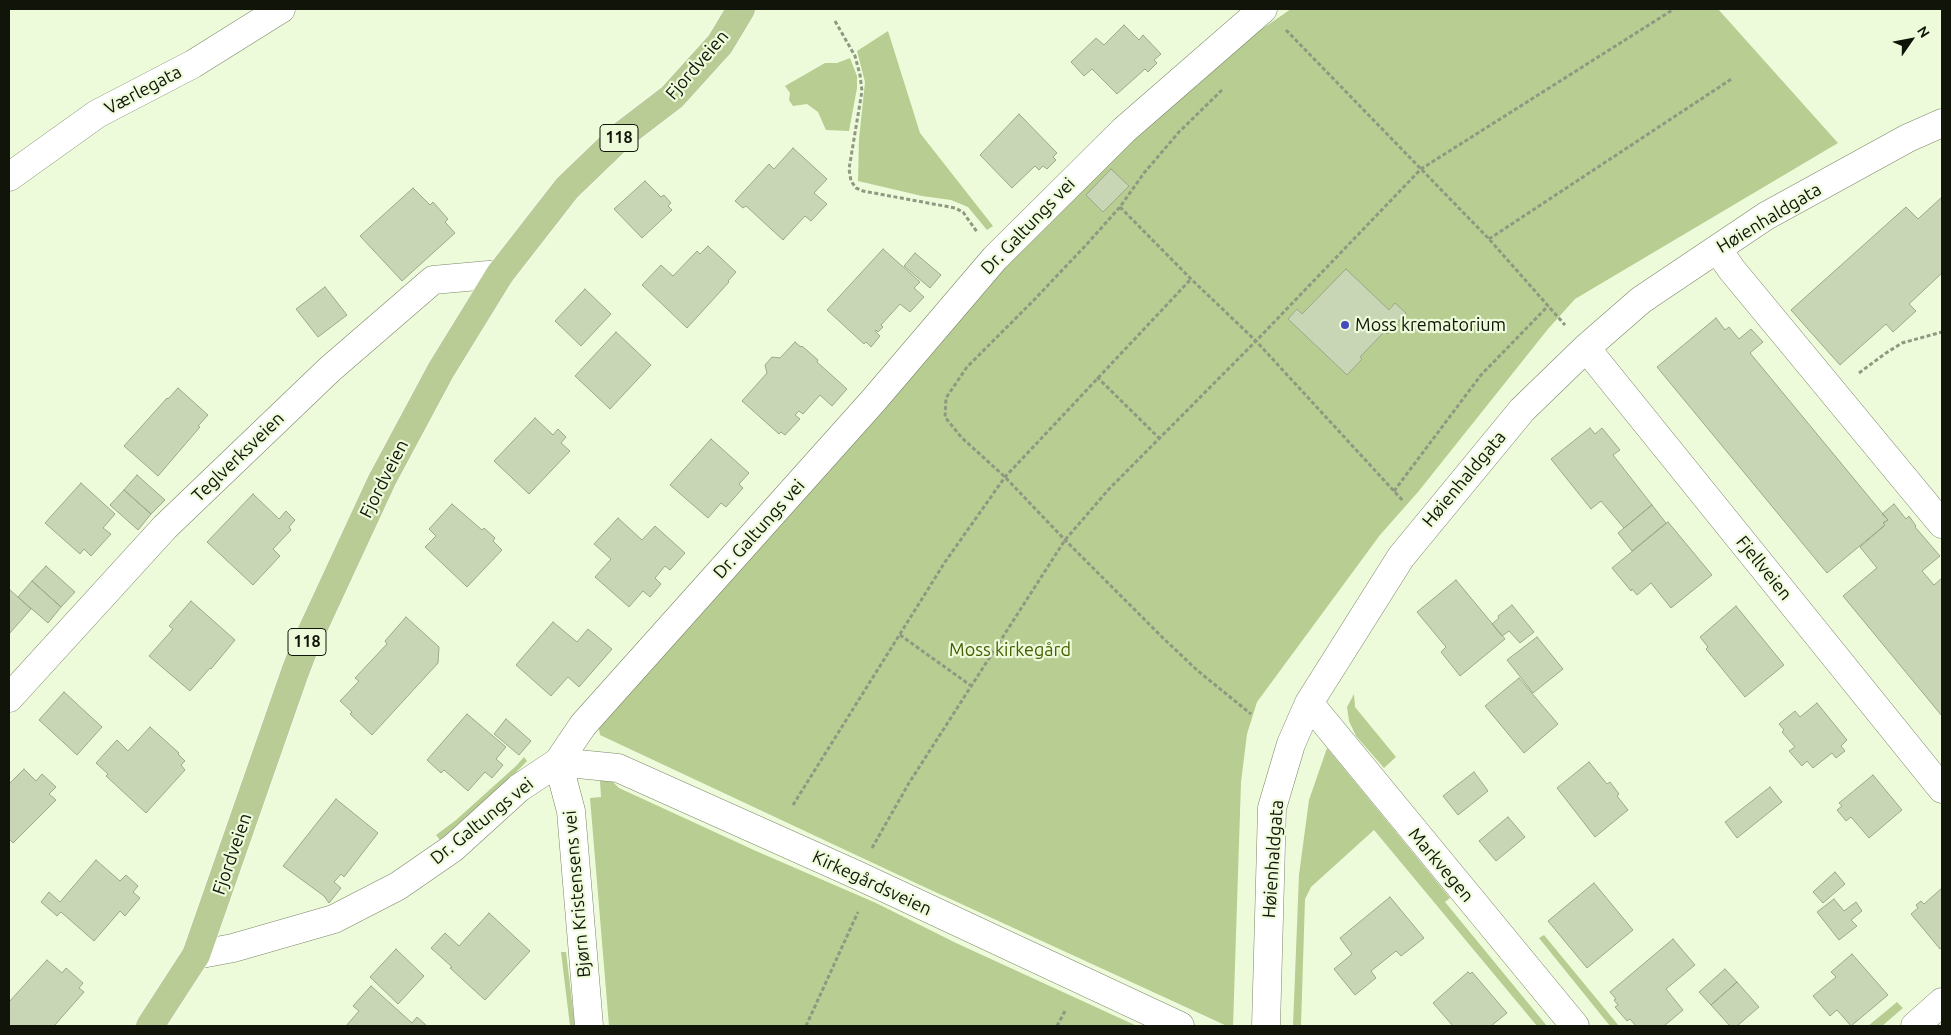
<!DOCTYPE html>
<html>
<head>
<meta charset="utf-8">
<style>
	body { margin:0 }
	#map { position:relative; width:1951px; height:1035px; overflow:hidden; background:#eefbda; font-family:Ubuntu,sans-serif }
	canvas { display:block }
	.frame { position:absolute; inset:0; border:10px solid #101409; pointer-events:none }
	.north { position:absolute; left:1886px; top:15px; width:50px; height:50px; -webkit-text-stroke:4px #eefbda; paint-order:stroke; rotate:57deg; font-size:14px; font-weight:700; line-height:20px; text-align:center; color:#101409 }
	.north::after { content:''; display:block; margin:auto; width:18px; height:22px; background:#101409; clip-path:polygon(50% 0,100% 100%,50% 72%,0 100%) }
</style>
</head>
<body>
<div id="map">
<canvas width="1951" height="1035"></canvas>
<div class="frame"></div>
<div class="north">N</div>
</div>
<script>
const ctx = document.querySelector('canvas').getContext('2d');
ctx.lineJoin = 'round';
function paint(path, color) {
  ctx.fillStyle = color;
  ctx.fill(path, 'evenodd');
}
function poly(rows) {
  const path = new Path2D();
  for (const r of rows) {
    path.moveTo(r[0], r[1]);
    for (let i = 2; i < r.length; i += 2) path.lineTo(r[i], r[i + 1]);
  }
  return path;
}
function stroke(path, color, width, dash) {
  ctx.strokeStyle = color;
  ctx.lineWidth = width;
  ctx.lineCap = dash ? 'butt' : 'round';
  ctx.setLineDash(dash || []);
  ctx.stroke(path);
}
function write(font, color, halo, rows, align = 'center') {
  ctx.font = font + ' Ubuntu,sans-serif';
  ctx.lineWidth = 4.5;
  ctx.setLineDash([]);
  ctx.textBaseline = 'middle';
  ctx.strokeStyle = halo;
  ctx.fillStyle = color;
  for (const [text, x, y, turn = 0] of rows) {
    ctx.save();
    ctx.translate(x, y);
    ctx.rotate((+turn || 0) * Math.PI / 180);
    ctx.textAlign = isNaN(turn) ? turn : align;
    if (halo) ctx.strokeText(text, 0, 0);
    ctx.fillText(text, 0, 0);
    ctx.restore();
  }
}
const green = poly([
	[1291,9,1718,9,1838,143,1575,299,1548,329,1418,492,1380,535,1257,702,1247,734,1241,782,1233,1026,1227,1026,920,885,600,735,598,723,1001,269,1254,23,1262,29],
	[888,31,920,133,993,226,987,230,968,207,951,200,922,196,858,181,859,139,865,82,857,51],
	[850,58,857,76,857,88,849,131,826,130,818,112,807,104,793,106,789,100,790,93,785,86,825,63,837,63],
	[1354,694,1355,707,1396,757,1384,768,1356,736,1349,721,1347,707],
	[1327,748,1450,898,1445,902,1547,1026,1537,1026,1374,830,1311,887,1305,899,1301,1026,1293,1026,1299,875,1309,800],
	[524,757,527,761,498,791,440,840,436,835,456,820,516,766],
	[610,779,619,788,756,851,876,903,956,943,1137,1026,609,1026,590,798,601,797,600,781],
	[1544,935,1619,1026,1610,1026,1539,938],
	[561,952,566,952,575,1026,570,1026],
	[1897,1002,1903,1008,1882,1026,1868,1026]
]);
const building = poly([
	[1124,25,1139,40,1143,35,1161,54,1154,60,1157,63,1148,72,1145,69,1117,94,1092,69,1084,76,1071,62,1096,38,1104,45,1124,25],
	[1019,114,1057,153,1053,157,1056,160,1047,169,1043,166,1039,170,1035,166,1012,188,980,155,1019,114],
	[793,148,827,179,814,193,827,204,811,221,805,216,783,240,746,206,743,208,735,201,769,164,774,169,793,148],
	[1111,169,1129,186,1103,212,1086,195,1111,169],
	[645,181,661,197,664,195,671,203,668,206,672,210,642,238,614,209,645,181],
	[413,188,430,205,433,202,448,219,445,222,455,233,402,281,360,236,413,188],
	[1942,197,1942,273,1909,304,1916,311,1893,332,1886,324,1840,365,1791,310,1906,207,1918,219,1942,197],
	[708,246,736,272,728,281,729,282,687,328,642,285,661,265,673,276,697,251,700,254,708,246],
	[883,249,920,282,914,288,924,297,910,312,900,304,881,325,883,327,878,332,876,330,875,331,880,336,871,347,866,342,864,344,827,310,883,249],
	[915,253,941,275,930,288,904,266,915,253],
	[1346,269,1389,310,1395,303,1406,313,1387,334,1385,331,1360,357,1362,359,1347,375,1288,319,1297,309,1302,314,1346,269],
	[325,287,347,315,318,337,296,309,325,287],
	[585,289,611,314,581,346,555,321,585,289],
	[1716,318,1725,330,1729,327,1739,339,1751,329,1763,342,1750,353,1888,520,1883,523,1885,525,1827,573,1657,367,1716,318],
	[616,332,651,365,610,409,575,376,616,332],
	[795,342,801,347,802,346,818,360,817,362,847,389,832,406,820,395,803,414,799,411,795,415,800,419,785,435,781,432,779,434,742,401,767,373,765,365,772,357,780,358,795,342],
	[178,388,208,415,198,426,200,427,158,476,124,446,167,398,168,399,178,388],
	[535,418,553,435,558,429,566,437,561,443,570,451,529,494,494,461,535,418],
	[1590,428,1595,434,1602,428,1620,450,1613,455,1652,505,1624,528,1601,501,1591,509,1551,459,1590,428],
	[711,439,749,473,739,484,743,488,726,507,721,503,708,518,670,485,711,439],
	[137,475,165,500,151,514,124,490,137,475],
	[81,483,115,514,103,528,111,534,91,556,84,549,80,554,45,523,81,483],
	[124,490,151,514,138,530,110,505,124,490],
	[253,494,279,519,286,511,295,520,289,527,291,530,273,549,280,556,253,585,207,542,253,494],
	[452,504,482,530,484,528,495,538,493,541,502,550,467,587,425,547,436,536,429,529,452,504],
	[1894,504,1906,519,1909,516,1916,526,1915,527,1940,556,1922,571,1934,585,1942,578,1942,716,1843,596,1877,568,1860,547,1885,525,1883,523,1888,520,1882,514,1894,504],
	[1652,505,1666,523,1632,551,1618,533,1652,505],
	[618,518,642,540,655,526,685,553,670,570,665,566,655,578,661,584,650,597,643,591,629,607,595,577,611,559,594,544,618,518],
	[1668,522,1712,575,1671,608,1651,583,1637,595,1632,589,1631,591,1612,568,1668,522],
	[46,566,75,592,61,607,32,581,46,566],
	[1456,580,1505,639,1460,676,1441,652,1446,647,1417,612,1456,580],
	[32,581,61,607,48,623,18,597,32,581],
	[9,589,31,609,9,634,9,589],
	[191,601,235,640,211,669,210,668,190,691,149,656,173,629,169,626,191,601],
	[1512,605,1534,632,1520,643,1509,631,1502,636,1492,624,1499,618,1498,616,1512,605],
	[1736,606,1784,665,1745,697,1706,649,1708,647,1700,637,1736,606],
	[406,617,439,647,438,663,372,735,350,714,352,712,340,701,359,681,355,678,387,644,385,641,406,617],
	[553,622,577,642,588,629,612,649,579,687,568,677,551,696,516,665,553,622],
	[1537,637,1563,669,1533,693,1507,660,1537,637],
	[1519,678,1558,724,1524,753,1485,706,1519,678],
	[64,692,102,727,77,755,39,720,64,692],
	[1817,703,1847,740,1841,746,1845,751,1836,758,1832,753,1813,768,1807,761,1802,766,1789,751,1795,747,1782,732,1784,730,1779,724,1795,711,1800,717,1817,703],
	[467,714,506,747,496,759,503,765,492,778,485,772,468,791,444,770,441,773,427,760,467,714],
	[506,719,531,741,519,755,494,734,506,719],
	[150,727,179,753,178,754,185,761,181,765,185,770,146,813,106,776,108,774,96,763,117,740,128,751,150,727],
	[1589,762,1607,784,1610,782,1619,794,1617,796,1628,810,1595,837,1557,788,1589,762],
	[24,769,36,781,42,774,56,787,49,794,56,800,13,843,9,839,9,784,24,769],
	[1474,772,1488,791,1458,815,1443,796,1474,772],
	[1873,775,1902,810,1869,838,1851,817,1846,821,1837,810,1842,806,1839,803,1873,775],
	[1770,787,1782,802,1737,838,1725,822,1770,787],
	[336,799,378,833,344,877,341,874,334,882,341,888,329,903,324,896,283,866,336,799],
	[1508,817,1525,837,1496,861,1479,841,1508,817],
	[96,860,120,881,126,875,138,886,133,892,140,898,125,916,120,911,94,941,61,912,57,916,41,902,49,892,60,902,96,860],
	[1835,872,1845,884,1823,903,1813,892,1835,872],
	[1594,883,1633,930,1587,968,1548,921,1594,883],
	[1942,888,1942,947,1940,949,1911,914,1918,908,1916,905,1921,901,1924,904,1942,888],
	[1390,897,1424,938,1401,956,1396,951,1371,971,1376,978,1355,995,1334,969,1352,954,1340,938,1390,897],
	[1834,899,1844,911,1856,902,1862,911,1851,920,1857,926,1839,940,1817,912,1834,899],
	[489,913,530,951,485,1000,450,968,452,967,431,948,445,933,459,946,489,913],
	[1673,939,1695,965,1666,989,1683,1010,1664,1026,1636,1026,1630,1019,1627,1021,1615,1007,1618,1005,1614,1000,1616,999,1610,992,1673,939],
	[396,949,424,976,398,1004,370,977,396,949],
	[1852,954,1888,995,1851,1026,1837,1010,1830,1016,1813,996,1836,977,1831,972,1852,954],
	[47,960,62,973,66,968,83,983,79,988,84,992,54,1026,9,1026,9,1002,47,960],
	[1725,969,1737,982,1711,1005,1699,992,1725,969],
	[1468,972,1470,974,1472,972,1507,1013,1491,1026,1453,1026,1433,1003,1468,972],
	[1737,982,1759,1007,1737,1026,1730,1026,1711,1005,1737,982],
	[371,986,412,1023,417,1017,427,1026,346,1026,359,1011,353,1006,371,986]
]);
const path = poly([
	[835,21,855,56,860,75,862,91,849,169,851,181,856,188,863,191,955,208,963,212,977,232],
	[1286,30,1489,239,1565,325],
	[1222,90,1179,132,1144,173,1120,207,1086,245,1034,300,967,367,946,398,945,417,961,437,1005,477,1065,540,1163,638,1198,671,1251,714],
	[1120,207,1191,279,1256,341,1404,502],
	[1489,239,1733,78],
	[1859,373,1886,353,1902,343,1942,332],
	[1097,377,1160,439],
	[1394,491,1481,375,1548,306],
	[900,635,970,685],
	[793,805,945,562,1005,477,1191,279],
	[872,848,909,783,1065,540,1109,489,1256,341,1421,169,1674,9],
	[806,1026,858,912],
	[1057,1026,1066,1009]
]);
const minor = poly([
	[9,177,97,114,193,64,281,9],
	[1717,249,1732,270,1942,524],
	[1586,348,1942,789],
	[9,698,165,527,330,369,433,280,500,274],
	[1309,703,1575,1026],
	[196,955,233,948,334,919,398,886,453,848,519,788,558,762,583,725,873,401,995,258,1124,130,1263,9],
	[589,1026,571,811,558,762,618,768,857,875,1180,1026],
	[1266,1026,1272,808,1291,744,1309,703,1401,557,1522,410,1586,348,1641,300,1766,216,1908,138,1942,123],
	[1915,1026,1942,1002]
]);
const major = poly([
	[150,1026,196,955,295,672,305,646,382,480,441,370,500,274,567,188,621,136,672,97,720,44,741,9]
]);
const markers = [
	[1345,325,5,"#434abe"]
];
const shields = [
	[619,138,38],
	[307,642,38]
];
const shieldNames = [
	["118",619,138],
	["118",307,642]
];
const streetNames = [
	["Fjordveien",697,65,-49],
	["Værlegata",143,90,-28],
	["Høienhaldgata",1769,218,-31],
	["Dr. Galtungs vei",1028,226,-46],
	["Teglverksveien",238,457,-44],
	["Fjordveien",384,479,-63],
	["Høienhaldgata",1464,479,-50],
	["Dr. Galtungs vei",759,529,-48],
	["Fjellveien",1764,568,51],
	["Dr. Galtungs vei",482,821,-39],
	["Fjordveien",232,854,-71],
	["Høienhaldgata",1273,859,-86],
	["Markvegen",1441,865,50],
	["Kirkegårdsveien",872,883,25],
	["Bjørn Kristensens vei",577,894,-95]
];
const poiNames = [
	["Moss krematorium",1355,325]
];
const parkNames = [
	["Moss kirkegård",1010,650]
];
paint(green, '#b7cd92');
paint(building, '#c9d6b6');
stroke(building, '#9ca88a', 1);
stroke(minor, '#7b8669', 29);
stroke(major, '#fff', 29);
stroke(path, '#8f9881', 3, [4, 2.5]);
stroke(minor, '#fff', 28);
stroke(major, '#bacc96', 28);
for (const [x, y, r, color] of markers) {
  const dot = new Path2D();
  dot.arc(x, y, r, 0, 2 * Math.PI);
  ctx.fillStyle = color;
  ctx.fill(dot);
  stroke(dot, '#eefbda', 2);
}
for (const [x, y, w] of shields) {
  const box = new Path2D();
  box.roundRect(x - w / 2, y - 13.5, w, 27, 4);
  ctx.fillStyle = '#eefbda';
  ctx.fill(box);
  stroke(box, '#101409', 1);
}
write('bold 16px', '#101409', null, shieldNames);
write('18px', '#101409', '#eefbda', streetNames);
write('18px', '#101409', '#eefbda', poiNames, 'left');
write('18px', '#475f03', '#eefbda', parkNames);
</script>
</body>
</html>
